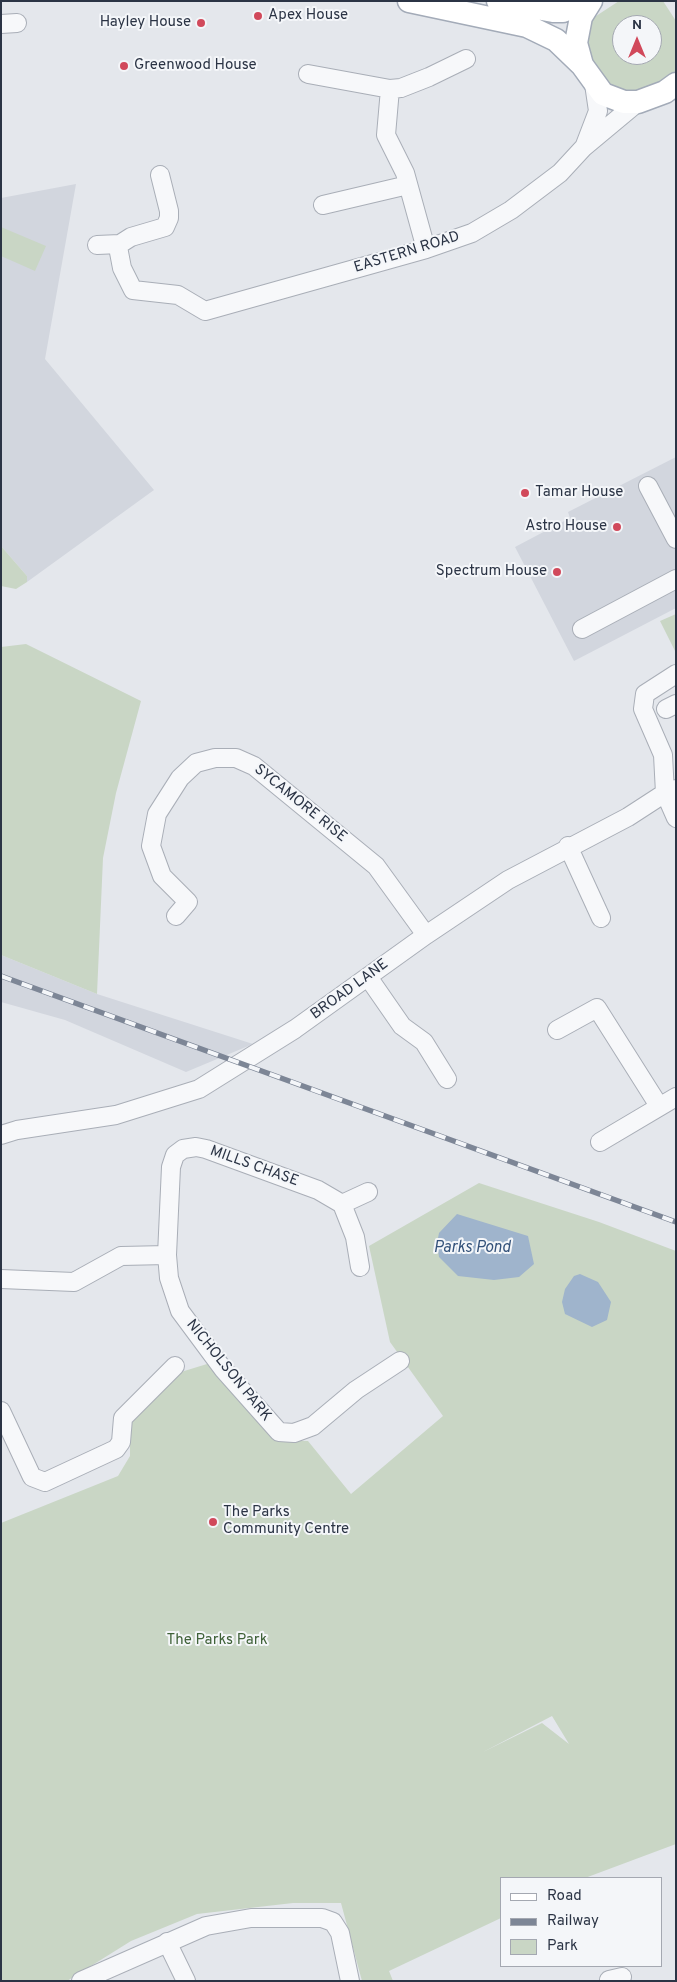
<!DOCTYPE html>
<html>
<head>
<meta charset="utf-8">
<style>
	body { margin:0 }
	#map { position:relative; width:677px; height:1982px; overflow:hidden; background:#e4e7ec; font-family:Overpass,sans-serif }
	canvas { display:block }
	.frame { position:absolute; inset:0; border:2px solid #2b3445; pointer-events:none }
	.legend { position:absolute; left:500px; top:1877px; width:162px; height:90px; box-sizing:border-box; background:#f4f6f9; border:1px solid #a4a8b1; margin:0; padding:6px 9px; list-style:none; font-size:15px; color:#2b3445 }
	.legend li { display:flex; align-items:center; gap:10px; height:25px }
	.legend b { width:25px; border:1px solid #a4a8b1 }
	.north { position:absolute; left:612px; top:15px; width:50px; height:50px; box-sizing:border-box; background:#f4f6f9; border:1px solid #a4a8b1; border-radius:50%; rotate:0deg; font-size:14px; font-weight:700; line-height:20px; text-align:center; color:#2b3445 }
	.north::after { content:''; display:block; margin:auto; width:18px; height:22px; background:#d1495b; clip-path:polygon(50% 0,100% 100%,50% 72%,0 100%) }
</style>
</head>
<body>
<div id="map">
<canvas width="677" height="1982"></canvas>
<div class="frame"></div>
<ul class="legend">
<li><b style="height:6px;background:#fff"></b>Road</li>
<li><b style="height:6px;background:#7d8696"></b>Railway</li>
<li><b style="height:14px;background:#c9d6c5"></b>Park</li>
</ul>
<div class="north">N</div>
</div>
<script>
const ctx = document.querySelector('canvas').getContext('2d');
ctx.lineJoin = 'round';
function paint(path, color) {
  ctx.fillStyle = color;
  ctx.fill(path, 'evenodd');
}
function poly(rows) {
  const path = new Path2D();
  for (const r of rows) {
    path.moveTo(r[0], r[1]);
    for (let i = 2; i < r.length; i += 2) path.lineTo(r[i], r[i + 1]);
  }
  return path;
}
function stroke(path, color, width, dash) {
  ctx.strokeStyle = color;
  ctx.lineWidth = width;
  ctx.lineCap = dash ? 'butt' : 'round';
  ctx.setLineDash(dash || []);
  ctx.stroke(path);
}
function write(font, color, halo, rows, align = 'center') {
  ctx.font = font + ' Overpass,sans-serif';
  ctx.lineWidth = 4;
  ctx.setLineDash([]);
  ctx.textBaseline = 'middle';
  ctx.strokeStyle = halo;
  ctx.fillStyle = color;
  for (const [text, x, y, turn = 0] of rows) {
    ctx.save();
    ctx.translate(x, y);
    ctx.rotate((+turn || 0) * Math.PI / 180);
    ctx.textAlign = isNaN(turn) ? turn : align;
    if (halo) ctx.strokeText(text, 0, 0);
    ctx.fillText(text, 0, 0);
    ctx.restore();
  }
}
const built = poly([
	[76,184,45,359,154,490,27,582,27,576,1,546,1,198],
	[676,457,676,608,574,661,515,547,570,518,568,512],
	[1,955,97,994,253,1044,186,1072,65,1020,1,1002]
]);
const green = poly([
	[619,1,663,1,676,21,676,74,641,93,620,92,601,80,585,46,588,29,593,18],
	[622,25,652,25,652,55,622,55],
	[1,227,46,246,35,271,1,256],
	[1,546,27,576,27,582,16,589,1,586],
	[676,614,676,651,675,651,660,621],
	[26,644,141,701,116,793,103,858,97,994,1,955,1,647],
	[479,1183,599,1222,676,1251,676,1844,585,1878,501,1878,501,1918,389,1971,393,1981,362,1981,341,1903,293,1903,197,1914,131,1941,67,1981,1,1981,1,1523,118,1476,130,1456,130,1418,181,1372,207,1364,276,1440,308,1441,351,1494,443,1416,390,1342,369,1246],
	[552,1716,569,1744,542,1723,483,1752]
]);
const water = poly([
	[457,1214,528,1236,534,1264,519,1277,494,1280,458,1276,439,1257,437,1243,439,1233],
	[580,1274,598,1282,611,1302,607,1320,592,1327,565,1314,562,1302,565,1289,574,1276]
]);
const minor = poly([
	[1,24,17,23],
	[308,74,390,89,401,88,429,77,466,59],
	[390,89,386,135,405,173,426,249],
	[585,145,598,111,594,84],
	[323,205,408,185],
	[120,244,118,247,122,268,133,290,178,295,205,311,426,249,472,233,511,210,560,173,584,147,638,102],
	[97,245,120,244,131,237,165,227,169,218,169,211,160,175],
	[648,486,676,539],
	[582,629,676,579],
	[676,674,645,694,643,709,663,755,665,793,676,818],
	[666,709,676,704],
	[568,846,601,918],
	[176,916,188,902,162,876,151,846,157,814,180,778,196,763,215,758,236,758,254,766,376,866,426,935],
	[368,977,402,1026,424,1042,447,1079],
	[557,1030,597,1008,659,1106],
	[1,1135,17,1130,116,1115,199,1089,295,1029,426,935,508,880,628,817,665,793,676,789],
	[600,1142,676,1097],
	[342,1204,368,1192],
	[360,1267,355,1237,342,1204,318,1190,206,1149,196,1147,183,1149,175,1155,171,1167,167,1255,169,1278,180,1311,223,1369,279,1432,294,1433,313,1426,356,1390,400,1361],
	[1,1279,74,1282,121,1256,167,1255],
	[1,1411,32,1477,45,1482,116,1449,121,1442,123,1418,175,1366],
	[167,1942,186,1981],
	[609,1980,622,1977],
	[81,1981,206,1926,251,1918,322,1918,333,1922,340,1933,350,1981]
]);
const major = poly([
	[409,1,527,26,556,40,582,65],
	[498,1,553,11,563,11,585,1],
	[591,1,581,17,576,43,582,65,603,94,624,102,638,102,665,92,676,84]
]);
const rail = poly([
	[1,976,676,1222]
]);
const markers = [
	[258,16,5,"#d1495b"],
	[201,23,5,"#d1495b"],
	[124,66,5,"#d1495b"],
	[525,493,5,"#d1495b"],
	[617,527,5,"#d1495b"],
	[557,572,5,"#d1495b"],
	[213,1522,5,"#d1495b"]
];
const poiNames = [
	["Apex House",268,16],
	["Hayley House",191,23,"right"],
	["Greenwood House",134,66],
	["Tamar House",535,493],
	["Astro House",607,527,"right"],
	["Spectrum House",547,572,"right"],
	["The Parks",223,1513],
	["Community Centre",223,1530]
];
const streetNames = [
	["EASTERN ROAD",407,253,-17],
	["SYCAMORE RISE",300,804,39],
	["BROAD LANE",350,990,-36],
	["MILLS CHASE",254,1167,20],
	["NICHOLSON PARK",228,1371,51]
];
const parkNames = [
	["The Parks Park",217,1641]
];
const waterNames = [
	["Parks Pond",472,1249]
];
paint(built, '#d2d6de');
paint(green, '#c9d6c5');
paint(water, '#9fb4cc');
stroke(minor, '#a9aeb7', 20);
stroke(major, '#a3abb8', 25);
stroke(minor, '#f7f8fa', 18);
stroke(major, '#fff', 22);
stroke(rail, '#7d8696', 5.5);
stroke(rail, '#f4f6f9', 4, [11]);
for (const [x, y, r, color] of markers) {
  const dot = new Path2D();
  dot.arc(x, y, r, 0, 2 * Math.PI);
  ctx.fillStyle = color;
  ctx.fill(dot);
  stroke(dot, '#f4f6f9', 2);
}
write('15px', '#2b3445', '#f4f6f9', poiNames, 'left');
write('15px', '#2b3445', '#f4f6f9', streetNames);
write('15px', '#3f6138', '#f4f6f9', parkNames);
write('italic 16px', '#34527a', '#f4f6f9', waterNames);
</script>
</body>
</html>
